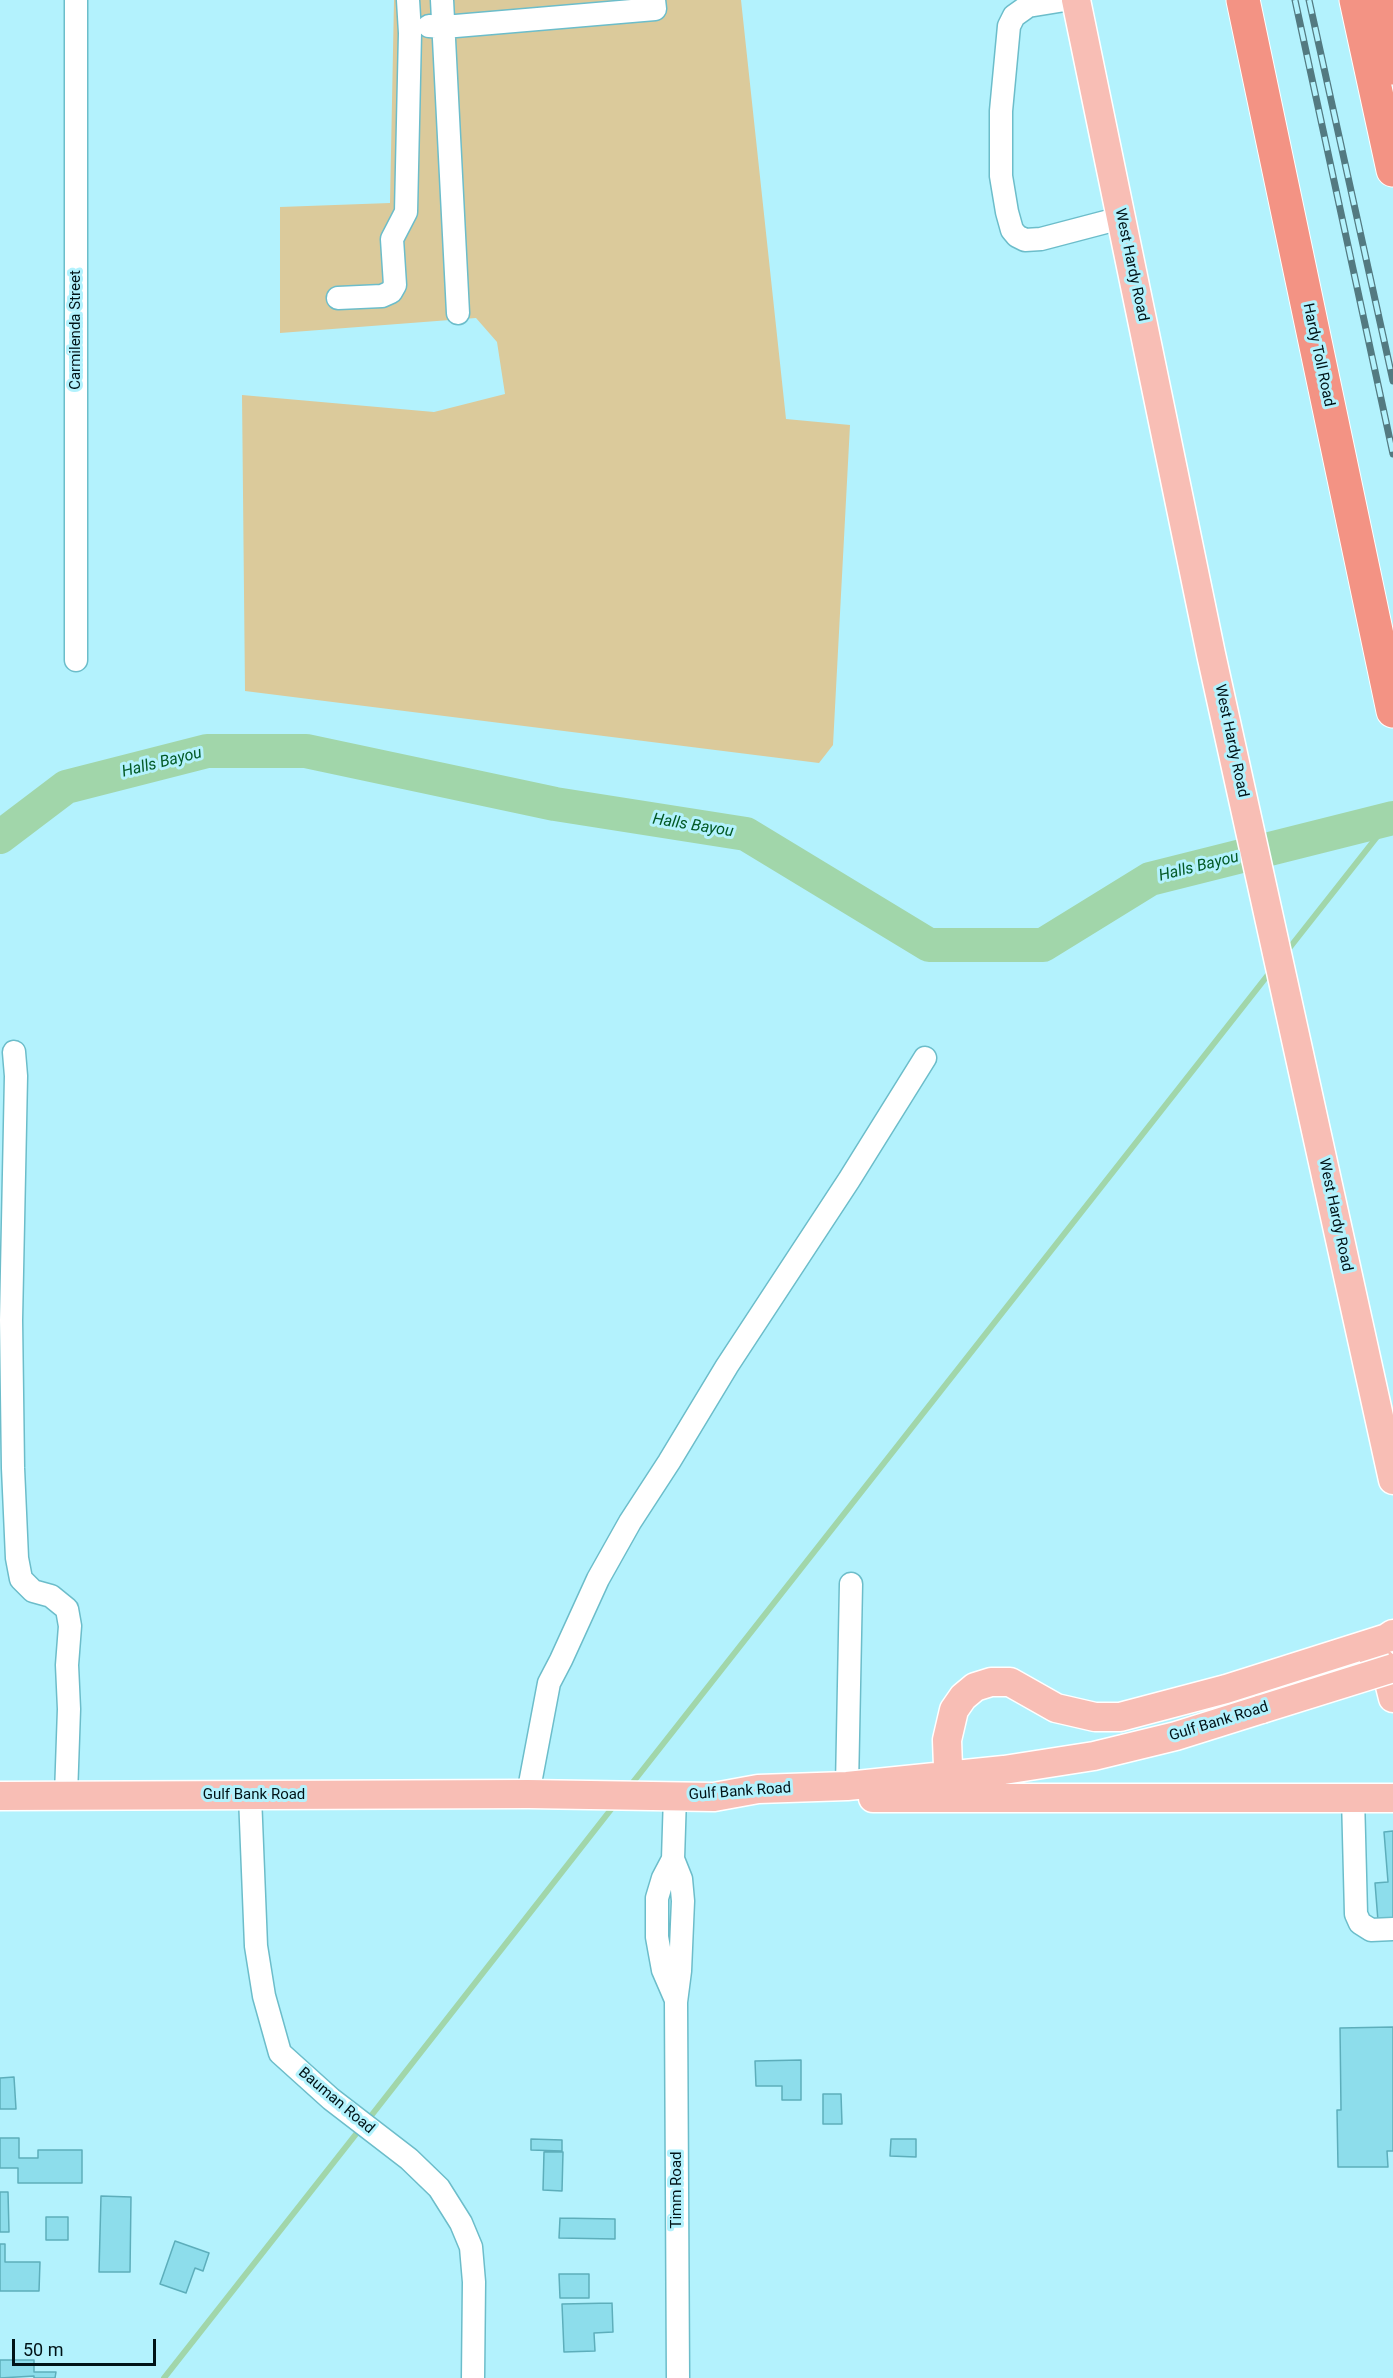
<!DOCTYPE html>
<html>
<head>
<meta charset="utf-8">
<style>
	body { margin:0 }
	#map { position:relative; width:1393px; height:2378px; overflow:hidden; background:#b3f2fd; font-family:Roboto,sans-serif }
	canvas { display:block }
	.scale { position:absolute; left:12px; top:2339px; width:144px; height:27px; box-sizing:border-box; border:3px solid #001317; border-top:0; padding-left:8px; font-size:18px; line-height:21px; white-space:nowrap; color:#001317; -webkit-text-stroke:4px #b3f2fd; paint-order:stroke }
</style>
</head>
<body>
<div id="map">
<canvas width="1393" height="2378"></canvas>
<div class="scale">50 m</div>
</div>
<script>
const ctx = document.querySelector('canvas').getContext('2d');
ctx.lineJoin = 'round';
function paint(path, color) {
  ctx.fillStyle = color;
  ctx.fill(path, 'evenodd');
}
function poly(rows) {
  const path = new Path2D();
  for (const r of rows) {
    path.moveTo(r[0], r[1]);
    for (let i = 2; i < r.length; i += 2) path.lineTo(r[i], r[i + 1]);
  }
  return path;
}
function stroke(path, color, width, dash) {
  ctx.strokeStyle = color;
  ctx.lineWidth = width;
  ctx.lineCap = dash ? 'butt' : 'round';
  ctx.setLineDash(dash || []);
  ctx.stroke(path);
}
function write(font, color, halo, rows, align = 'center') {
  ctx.font = font + ' Roboto,sans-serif';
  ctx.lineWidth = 6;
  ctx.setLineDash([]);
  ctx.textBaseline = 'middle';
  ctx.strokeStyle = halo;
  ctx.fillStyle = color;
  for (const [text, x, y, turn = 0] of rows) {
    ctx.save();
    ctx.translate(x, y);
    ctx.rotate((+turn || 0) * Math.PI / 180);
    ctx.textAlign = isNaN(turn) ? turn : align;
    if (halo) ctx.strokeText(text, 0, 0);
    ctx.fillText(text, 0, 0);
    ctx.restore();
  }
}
const green = poly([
	[394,0,741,0,786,419,850,425,833,745,819,763,245,691,242,395,434,412,505,394,497,342,476,318,280,333,280,207,390,203]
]);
const stream = poly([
	[1287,951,1391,819],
	[630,1786,1271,971],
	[367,2121,616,1803],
	[164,2378,360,2129]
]);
const river = poly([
	[0,837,66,787,207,751,306,751,555,804,746,834,929,945,1043,945,1150,879,1393,818]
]);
const building = poly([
	[1393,1831,1393,1920,1378,1921,1375,1883,1388,1882,1384,1832,1393,1831],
	[1393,2027,1393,2151,1387,2151,1388,2167,1338,2167,1337,2110,1341,2110,1340,2028,1393,2027],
	[801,2060,801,2100,782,2100,782,2086,756,2086,755,2061,801,2060],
	[14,2077,16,2109,0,2109,0,2078,14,2077],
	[823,2094,841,2094,842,2124,823,2124,823,2094],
	[0,2138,19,2138,19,2158,38,2158,38,2150,82,2150,82,2183,18,2183,18,2168,0,2168,0,2138],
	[531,2139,562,2140,562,2151,531,2150,531,2139],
	[891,2139,916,2139,916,2157,890,2156,891,2139],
	[544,2152,563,2152,562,2191,543,2190,544,2152],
	[0,2192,8,2192,9,2232,0,2232,0,2192],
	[101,2196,131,2197,130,2272,99,2272,101,2196],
	[46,2217,68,2217,68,2240,46,2240,46,2217],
	[560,2218,615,2219,615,2239,559,2238,560,2218],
	[175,2241,209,2253,203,2271,195,2268,186,2293,160,2284,175,2241],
	[0,2244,5,2244,5,2262,40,2262,39,2291,0,2291,0,2244],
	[559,2274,589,2274,589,2298,560,2298,559,2274],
	[612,2303,613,2332,594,2333,595,2351,564,2352,562,2304,612,2303],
	[0,2360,34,2360,34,2372,56,2372,55,2378,34,2378,34,2376,0,2378,0,2360]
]);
const minor = poly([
	[76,0,76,660],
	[442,0,458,313],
	[1065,0,1028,6,1014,16,1009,26,1001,111,1001,176,1007,212,1012,230,1017,236,1025,240,1041,239,1121,218],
	[429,26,444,27,655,9,654,0],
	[338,298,382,296,391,292,395,285,392,239,406,212,410,33,408,0],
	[14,1052,16,1076,11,1320,13,1468,17,1558,21,1579,33,1591,51,1596,67,1609,70,1626,67,1665,69,1709,66,1795],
	[847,1786,851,1584],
	[528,1794,549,1683,561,1660,598,1579,630,1522,669,1462,727,1366,849,1180,925,1058],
	[250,1796,256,1946,264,1996,280,2053,331,2099,409,2159,439,2188,461,2223,471,2247,474,2282,473,2378],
	[675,1796,673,1859,681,1879,683,1901,680,1971,676,2002,678,2378],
	[1353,1797,1356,1914,1360,1923,1371,1930,1393,1929],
	[673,1859,663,1878,657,1898,657,1937,663,1970,676,2000]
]);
const major = poly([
	[1076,0,1211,654,1393,1480],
	[1371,1653,1385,1666,1393,1698],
	[949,1793,947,1740,954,1710,963,1697,975,1687,991,1682,1010,1682,1056,1708,1095,1717,1120,1717,1226,1689,1387,1638,1393,1634],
	[0,1796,528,1794,714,1797,758,1789,847,1786,1004,1770,1094,1756,1176,1736,1262,1709],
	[873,1798,1393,1798]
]);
const highway = poly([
	[1243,0,1393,711],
	[1356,0,1393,170],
	[1383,0,1393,68]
]);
const rail = poly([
	[1295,0,1393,454],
	[1309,0,1393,381]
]);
const majorBridge = poly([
	[1262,1709,1393,1668]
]);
const streetNames = [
	["West Hardy Road",1131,265,78],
	["Carmilenda Street",76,330,-90],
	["Hardy Toll Road",1318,355,78],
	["West Hardy Road",1231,741,78],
	["West Hardy Road",1335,1215,78],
	["Gulf Bank Road",1219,1722,-17],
	["Gulf Bank Road",740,1792,-4],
	["Gulf Bank Road",254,1795],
	["Bauman Road",336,2101,40],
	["Timm Road",677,2190,-90]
];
const waterNames = [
	["Halls Bayou",162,763,-14],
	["Halls Bayou",693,826,9],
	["Halls Bayou",1199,867,-14]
];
paint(green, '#dbca9b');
stroke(stream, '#a1d6aa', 6);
stroke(river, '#a1d6aa', 34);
paint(building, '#8dddeb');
stroke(building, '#5daebb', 1.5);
stroke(minor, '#6cbdca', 25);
stroke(major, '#fff', 31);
stroke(highway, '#fff', 35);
stroke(minor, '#fff', 22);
stroke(major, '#f8beb5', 28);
stroke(highway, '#f39384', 33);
stroke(rail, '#537a81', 7);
stroke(rail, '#b3f2fd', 4.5, [14]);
stroke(majorBridge, '#fff', 31, []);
stroke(majorBridge, '#f8beb5', 28);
write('15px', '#001317', '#b3f2fd', streetNames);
write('italic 16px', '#025925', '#b3f2fd', waterNames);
</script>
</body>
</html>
